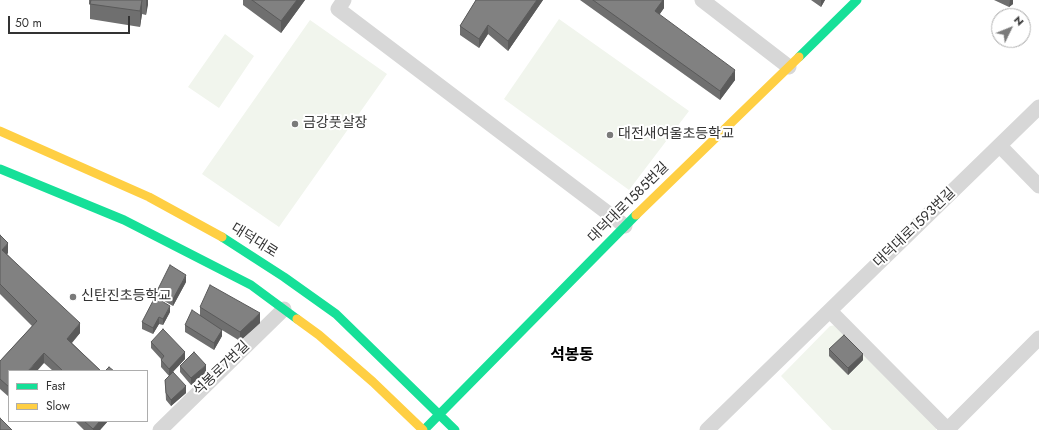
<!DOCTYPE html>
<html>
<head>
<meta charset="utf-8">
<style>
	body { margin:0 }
	#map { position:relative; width:1039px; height:430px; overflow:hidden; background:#fff; font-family:Jost,sans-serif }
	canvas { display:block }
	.legend { position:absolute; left:8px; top:370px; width:140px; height:52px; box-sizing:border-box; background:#fff; border:1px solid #adadad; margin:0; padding:5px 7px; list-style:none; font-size:12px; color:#333 }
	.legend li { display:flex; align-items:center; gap:8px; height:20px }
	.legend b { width:20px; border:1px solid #adadad }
	.north { position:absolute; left:991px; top:8px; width:40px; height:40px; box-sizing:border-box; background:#fff; border:1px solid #adadad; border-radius:50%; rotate:47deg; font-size:11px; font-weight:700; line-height:16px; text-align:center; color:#333 }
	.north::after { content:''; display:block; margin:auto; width:14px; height:18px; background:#7a7a7a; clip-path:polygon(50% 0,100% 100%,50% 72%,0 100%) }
	.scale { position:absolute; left:8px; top:16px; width:122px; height:18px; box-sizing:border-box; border:2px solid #333; border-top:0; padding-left:5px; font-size:12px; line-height:14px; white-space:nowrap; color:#333; -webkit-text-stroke:3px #fff; paint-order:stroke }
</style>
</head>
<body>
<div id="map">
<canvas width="1039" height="430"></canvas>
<ul class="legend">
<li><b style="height:5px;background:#16e098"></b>Fast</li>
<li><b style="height:5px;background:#ffcf43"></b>Slow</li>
</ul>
<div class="north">N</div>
<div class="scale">50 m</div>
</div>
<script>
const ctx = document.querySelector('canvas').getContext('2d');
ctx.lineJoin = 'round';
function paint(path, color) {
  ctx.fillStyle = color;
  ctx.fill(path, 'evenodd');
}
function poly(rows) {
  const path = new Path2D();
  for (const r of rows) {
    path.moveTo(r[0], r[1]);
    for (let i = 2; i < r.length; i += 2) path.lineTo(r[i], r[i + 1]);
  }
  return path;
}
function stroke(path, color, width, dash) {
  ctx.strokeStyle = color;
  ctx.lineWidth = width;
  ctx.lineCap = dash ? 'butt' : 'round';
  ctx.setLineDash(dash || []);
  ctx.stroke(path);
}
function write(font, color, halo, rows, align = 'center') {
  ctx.font = font + ' Jost,"Noto Sans KR",sans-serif';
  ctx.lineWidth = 4;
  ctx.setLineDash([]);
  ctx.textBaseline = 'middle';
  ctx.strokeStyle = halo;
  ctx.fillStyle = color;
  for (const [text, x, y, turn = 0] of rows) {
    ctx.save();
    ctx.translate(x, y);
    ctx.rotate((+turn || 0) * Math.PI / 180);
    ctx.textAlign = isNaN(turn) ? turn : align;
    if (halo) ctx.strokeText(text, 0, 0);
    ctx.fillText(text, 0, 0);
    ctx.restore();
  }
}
const green = poly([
	[559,19,689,111,629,190,504,99],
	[310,20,387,74,279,227,202,174],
	[225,34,254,56,219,108,188,87],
	[842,324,937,422,936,430,832,430,781,376,830,326]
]);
const street = poly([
	[344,0,338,9,625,226],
	[702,0,789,67],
	[1000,146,1039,186],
	[830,311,948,430],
	[160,430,284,309],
	[707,430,1039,107],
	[947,430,1039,338]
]);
const fast = poly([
	[799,57,857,0],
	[0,169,124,220,251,285,297,319],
	[222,237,284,277,336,314,455,430],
	[424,430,636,215]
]);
const slow = poly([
	[0,131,149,197,222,237],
	[636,215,799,57],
	[297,319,319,335,373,382,423,430]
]);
const wall = poly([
	[89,0,148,0,146,15,142,14,140,27,90,19,90,5,89,4],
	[243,0,305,0,281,33,243,5],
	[476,0,543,0,508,51,488,34,479,48,460,35,460,26],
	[580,0,664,0,664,8,659,15,735,80,720,100],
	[811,0,825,0,821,7],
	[994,0,1013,0,1013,4,1009,7],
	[0,235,8,253,7,254,80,333,72,343,101,371,53,371,44,363,9,371,9,397,0,389,0,361,32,326,0,294],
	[186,282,173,306,157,297,157,291],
	[200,307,260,323,240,341,222,330,222,336,214,350,185,332,185,325,200,315],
	[170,312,163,325,159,324,153,334,142,329,142,322],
	[151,342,185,359,169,376,161,367,161,359,151,348],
	[829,349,863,360,848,375,829,356],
	[180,366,206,372,191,385,180,372],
	[165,380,186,393,171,406,166,400],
	[75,421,108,421,100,430,84,430]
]);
const shadedWall = poly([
	[142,0,142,14,140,27,140,11],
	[146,0,148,0,148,5,146,15],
	[297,0,305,0,281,33,281,21],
	[537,0,543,0,508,51,508,41],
	[663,0,664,0,664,8,655,21,655,11],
	[821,0,825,0,821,7],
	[1010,0,1013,0,1013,4,1009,7],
	[488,25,488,34,479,48,479,39],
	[735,70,735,80,720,100,720,91],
	[8,243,8,253,2,259,2,250],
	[186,275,186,282,173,306,173,299],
	[170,306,170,312,163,325,163,319],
	[260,313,260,323,240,341,240,332],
	[159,317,159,324,153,334,153,328],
	[80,323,80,333,67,348,67,339],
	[222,330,222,336,214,350,214,343],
	[185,352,185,359,169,376,169,369],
	[44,353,44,363,37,371,28,371],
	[863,354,863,360,848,375,848,368],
	[206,365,206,372,191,385,191,378],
	[186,386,186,393,171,406,171,400],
	[100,421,108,421,100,430,93,430,93,429]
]);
const building = poly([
	[91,0,142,0,140,11,90,4,91,0],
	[252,0,297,0,281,21,252,0],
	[476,0,537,0,508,41,488,25,479,39,460,26,476,0],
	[593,0,663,0,655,11,735,70,720,91,593,0],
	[0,235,8,243,2,250,80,323,67,339,101,371,63,371,44,353,28,371,9,371,9,387,0,379,0,361,37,321,0,284,0,235],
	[170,265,186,275,173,299,157,291,170,265],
	[210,285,260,313,240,332,200,307,210,285],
	[155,297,170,306,163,319,159,317,153,328,142,322,155,297],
	[192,310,222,330,214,343,185,325,192,310],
	[163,329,185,352,169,369,161,360,164,356,151,342,163,329],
	[844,335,863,354,848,368,829,349,844,335],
	[194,352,206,365,191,378,180,366,194,352],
	[109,367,114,371,105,371,109,367],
	[173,372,186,386,171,400,166,393,165,380,173,372],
	[0,418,12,430,0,430,0,418],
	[84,421,100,421,93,429,84,421]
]);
const markers = [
	[295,124,4,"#7a7a7a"],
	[610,135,4,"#7a7a7a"],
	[73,297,4,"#7a7a7a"]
];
const poiNames = [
	["금강풋살장",303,124],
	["대전새여울초등학교",618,135],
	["신탄진초등학교",81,297]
];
const streetNames = [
	["대덕대로1585번길",629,203,-45],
	["대덕대로1593번길",915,228,-44],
	["대덕대로",254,241,32],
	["석봉로7번길",222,369,-44]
];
const quarterNames = [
	["석봉동",572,356]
];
paint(green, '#f1f5ed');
stroke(street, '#d7d7d7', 15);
stroke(fast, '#16e098', 9);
stroke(slow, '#ffcf43', 9);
paint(wall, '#6f6f6f');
paint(shadedWall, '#5a5a5a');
paint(building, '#818181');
stroke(building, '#5a5a5a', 1);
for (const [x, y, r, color] of markers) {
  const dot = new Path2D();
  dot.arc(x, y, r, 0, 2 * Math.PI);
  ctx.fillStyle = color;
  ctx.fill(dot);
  stroke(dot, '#fff', 1.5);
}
write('14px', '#333', '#fff', poiNames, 'left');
write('14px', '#333', '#fff', streetNames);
write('bold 16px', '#000', '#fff', quarterNames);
</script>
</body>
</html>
